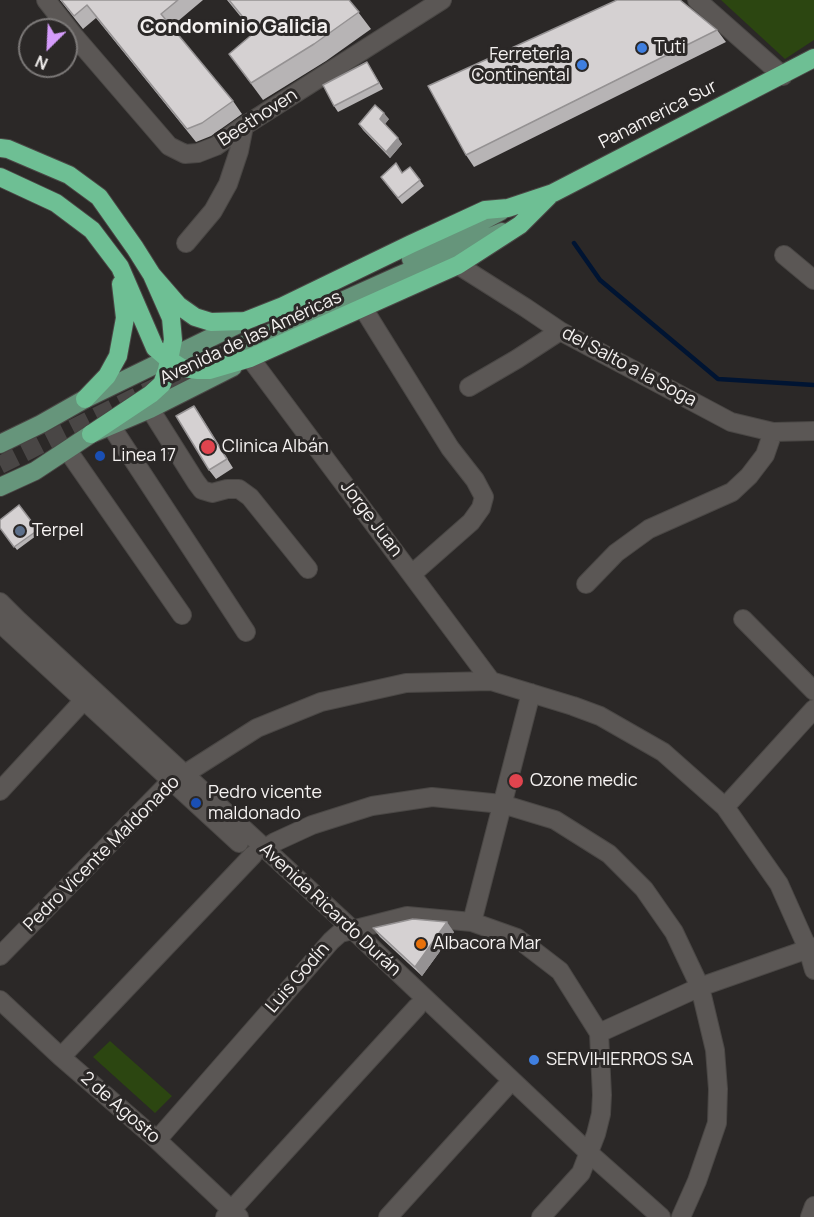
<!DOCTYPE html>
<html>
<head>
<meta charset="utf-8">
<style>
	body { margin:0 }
	#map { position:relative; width:814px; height:1217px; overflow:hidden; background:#2b2827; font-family:Manrope,sans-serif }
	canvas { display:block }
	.north { position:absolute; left:18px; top:18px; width:60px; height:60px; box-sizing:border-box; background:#2b2827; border:2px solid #7c7978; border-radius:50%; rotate:204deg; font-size:16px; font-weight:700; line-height:24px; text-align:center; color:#f5f2f1 }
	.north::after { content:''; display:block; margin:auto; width:21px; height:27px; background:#d59cfb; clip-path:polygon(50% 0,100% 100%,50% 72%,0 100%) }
</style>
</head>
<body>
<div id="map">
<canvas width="814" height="1217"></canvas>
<div class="north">N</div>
</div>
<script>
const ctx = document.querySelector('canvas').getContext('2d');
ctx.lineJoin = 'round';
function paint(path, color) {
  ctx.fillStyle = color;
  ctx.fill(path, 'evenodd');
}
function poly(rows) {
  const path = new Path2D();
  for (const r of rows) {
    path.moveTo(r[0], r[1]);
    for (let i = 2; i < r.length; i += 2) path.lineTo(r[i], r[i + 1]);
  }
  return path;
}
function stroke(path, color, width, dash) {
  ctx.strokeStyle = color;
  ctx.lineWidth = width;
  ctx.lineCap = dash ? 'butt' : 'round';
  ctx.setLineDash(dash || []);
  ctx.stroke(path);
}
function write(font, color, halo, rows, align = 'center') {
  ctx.font = font + ' Manrope,sans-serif';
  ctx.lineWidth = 6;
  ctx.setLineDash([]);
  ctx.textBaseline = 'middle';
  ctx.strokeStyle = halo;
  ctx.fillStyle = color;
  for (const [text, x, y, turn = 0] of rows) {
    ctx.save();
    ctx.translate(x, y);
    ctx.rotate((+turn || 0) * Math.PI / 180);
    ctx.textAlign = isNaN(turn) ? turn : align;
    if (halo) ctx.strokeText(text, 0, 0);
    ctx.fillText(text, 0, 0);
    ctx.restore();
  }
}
const green = poly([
	[721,0,814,0,814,40,785,59],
	[110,1041,172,1096,155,1113,93,1057]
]);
const stream = poly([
	[574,243,600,280,718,379,814,385]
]);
const majorTunnel = poly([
	[0,465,131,399,244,345]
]);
const minor = poly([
	[46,0,75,37,169,146,185,154,198,153,216,146,244,126,442,0],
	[697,0,783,76],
	[186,243,213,211,228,184,239,151,244,126],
	[784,255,814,280],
	[458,265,526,308,560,331,731,422,773,432,814,431],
	[363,308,450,448,475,480,484,497,481,508,471,522,412,574],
	[250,358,491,681],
	[469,387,517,359,560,331],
	[150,409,196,482,202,490,212,493,227,489,239,489,250,497,308,569],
	[111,426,246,632],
	[68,451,182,615],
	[586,584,616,553,649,529,732,492,749,476,765,455,773,432],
	[0,602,17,619,353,930,589,1153,661,1217],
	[743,619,814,691],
	[0,623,239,843],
	[0,791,84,700],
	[725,807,814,709],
	[264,849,275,842,312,825,372,806,432,797,502,804,555,820,609,854,644,889,674,932,700,987,715,1050,718,1089,717,1123,697,1181,681,1217],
	[472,922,531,693],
	[0,956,166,786,257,728,321,702,406,683,491,681,573,706,600,716,663,752,725,807,779,884,808,949,814,970],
	[0,1000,61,1057,157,1140,239,1217],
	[599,1033,700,987,814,947],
	[61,1057,253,855],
	[157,1140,331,941,340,933,407,916,472,922,517,938,560,971,599,1033,602,1095,601,1114,596,1134,581,1173,541,1217],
	[225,1217,417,1007],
	[388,1217,505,1088],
	[810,1217,814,1206]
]);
const major = poly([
	[411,259,501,211],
	[244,345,398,276,502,232],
	[0,444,41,424,85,399,245,321],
	[0,487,35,471,91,434,150,409,233,367]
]);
const highway = poly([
	[0,148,8,149,69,175,99,197,135,248,152,275,171,318,173,340,167,370,162,384,151,394,91,434],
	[0,177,56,203,92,230,120,267,155,348,168,359,182,368,198,370,209,370,250,358,458,265,520,225,549,196],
	[152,275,178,305,195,317,211,322,245,321,283,306,411,244,485,210,508,208,553,193,814,58],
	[85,399,107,376,118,356,125,318,121,284]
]);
const wall = poly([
	[60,0,203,0,171,27,233,101,242,114,211,136,196,142,96,18,83,29],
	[227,0,349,0,371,29,326,61,263,100,229,54,254,33],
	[717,30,726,42,474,167,466,155],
	[367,62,383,89,338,112,334,106],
	[389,119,385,124,402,144,390,158,363,130,359,124],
	[410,167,424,186,402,204,381,177,403,173],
	[200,415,233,468,216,479,209,470],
	[19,505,40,533,17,550,0,528],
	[373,928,454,932,422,976,380,937]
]);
const shadedWall = poly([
	[384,113,389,119,384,125,380,119],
	[398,138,402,144,390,158,386,152],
	[447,922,454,932,422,976,415,967]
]);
const building = poly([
	[61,0,178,0,161,14,233,101,202,123,187,129,87,5,74,16,61,0],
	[229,0,349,0,359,12,314,44,251,83,229,54,255,32,229,0],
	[617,0,680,0,717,30,466,155,428,86,617,0],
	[367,62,379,83,334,106,323,85,367,62],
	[375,105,384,113,380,119,398,138,386,152,359,124,375,105],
	[396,163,402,173,410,167,420,180,398,198,381,177,396,163],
	[194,406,227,459,209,470,176,416,194,406],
	[19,505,38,530,14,547,0,528,0,520,19,505],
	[413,919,447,922,415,967,373,928,413,919]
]);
const markers = [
	[642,48,6,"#3f7fe0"],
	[582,65,6,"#3f7fe0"],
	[208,447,8,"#e0444e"],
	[100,456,6,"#1a4fb4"],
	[20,531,6,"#5c6f8a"],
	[516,781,8,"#e0444e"],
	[196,803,6,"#1a4fb4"],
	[421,944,6,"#e8710a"],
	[534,1060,6,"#3f7fe0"]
];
const poiNames = [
	["Tuti",654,48],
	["Ferreteria",570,55,"right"],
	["Continental",570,76,"right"],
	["Clinica Albán",222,447],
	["Linea 17",112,456],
	["Terpel",32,531],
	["Ozone medic",530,781],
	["Pedro vicente",208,793],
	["maldonado",208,814],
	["Albacora Mar",433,944],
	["SERVIHIERROS SA",546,1060]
];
const streetNames = [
	["Panamerica Sur",658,115,-27],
	["Beethoven",258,118,-33],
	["Avenida de las Américas",251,338,-25],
	["del Salto a la Soga",629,367,28],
	["Jorge Juan",371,519,53],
	["Pedro Vicente Maldonado",102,854,-45],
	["Avenida Ricardo Durán",330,910,43],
	["Luis Godín",298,978,-49],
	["2 de Agosto",120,1108,41]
];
const neighbourhoodNames = [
	["Condominio Galicia",234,27]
];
paint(green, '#2c4611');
stroke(stream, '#001432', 4.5);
stroke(majorTunnel, '#494645', 18, [18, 9]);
stroke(minor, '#4a4745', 20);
stroke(major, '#4a4745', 20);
stroke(highway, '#4a4745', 20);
stroke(minor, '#5b5755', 18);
stroke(major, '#66957b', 18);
stroke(highway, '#6ebf94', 18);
paint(wall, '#b7b4b5');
paint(shadedWall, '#959293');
paint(building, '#d5d1d2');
stroke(building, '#959293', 1.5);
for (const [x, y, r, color] of markers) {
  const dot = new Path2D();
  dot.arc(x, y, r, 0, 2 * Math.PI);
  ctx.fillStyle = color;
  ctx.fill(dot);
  stroke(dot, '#2b2827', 2);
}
write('18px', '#f5f2f1', '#2b2827', poiNames, 'left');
write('18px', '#f5f2f1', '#2b2827', streetNames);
write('bold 20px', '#f5f2f1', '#2b2827', neighbourhoodNames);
</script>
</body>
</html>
